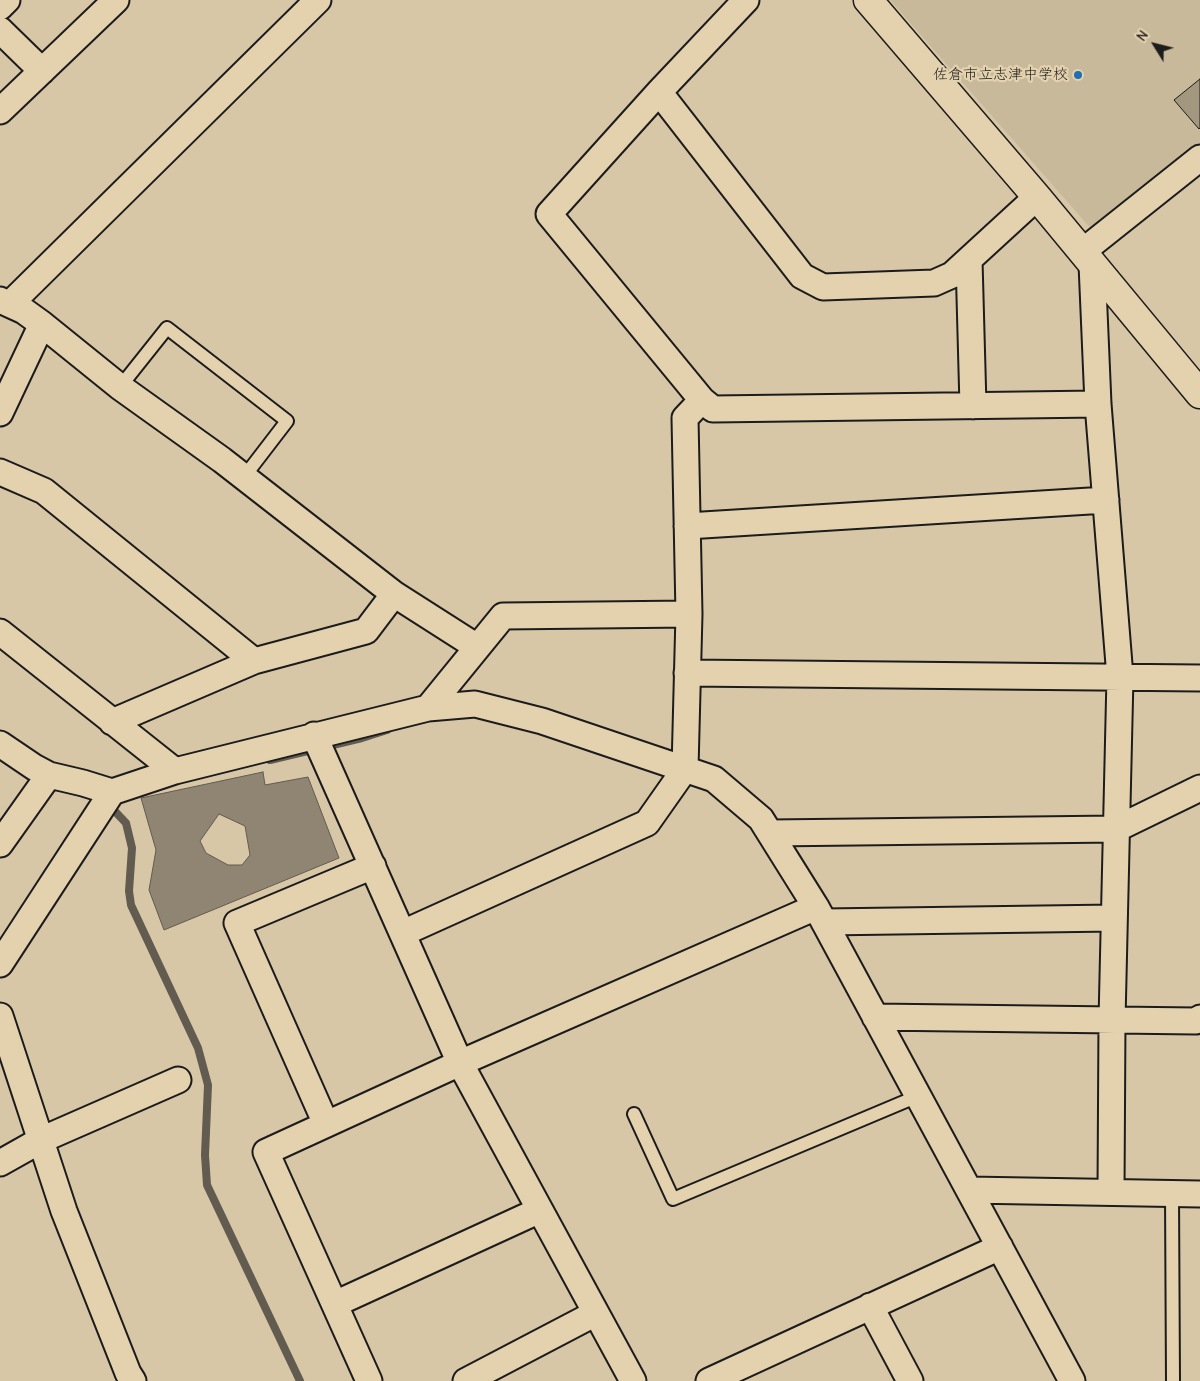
<!DOCTYPE html>
<html>
<head>
<meta charset="utf-8">
<style>
	body { margin:0 }
	#map { position:relative; width:1200px; height:1381px; overflow:hidden; background:#d8c7a6; font-family:"Comic Neue",sans-serif }
	canvas { display:block }
	.north { position:absolute; left:1130px; top:20px; width:50px; height:50px; -webkit-text-stroke:4px #e4d2af; paint-order:stroke; rotate:306deg; font-size:14px; font-weight:700; line-height:20px; text-align:center; color:#1c1c1c }
	.north::after { content:''; display:block; margin:auto; width:18px; height:22px; background:#1c1c1c; clip-path:polygon(50% 0,100% 100%,50% 72%,0 100%) }
</style>
</head>
<body>
<div id="map">
<canvas width="1200" height="1381"></canvas>
<div class="north">N</div>
</div>
<script>
const ctx = document.querySelector('canvas').getContext('2d');
ctx.lineJoin = 'round';
function paint(path, color) {
  ctx.fillStyle = color;
  ctx.fill(path, 'evenodd');
}
function poly(rows) {
  const path = new Path2D();
  for (const r of rows) {
    path.moveTo(r[0], r[1]);
    for (let i = 2; i < r.length; i += 2) path.lineTo(r[i], r[i + 1]);
  }
  return path;
}
function stroke(path, color, width, dash) {
  ctx.strokeStyle = color;
  ctx.lineWidth = width;
  ctx.lineCap = dash ? 'butt' : 'round';
  ctx.setLineDash(dash || []);
  ctx.stroke(path);
}
function write(font, color, halo, rows, align = 'center') {
  ctx.font = font + ' "Comic Neue","Klee One",sans-serif';
  ctx.lineWidth = 4.5;
  ctx.setLineDash([]);
  ctx.textBaseline = 'middle';
  ctx.strokeStyle = halo;
  ctx.fillStyle = color;
  for (const [text, x, y, turn = 0] of rows) {
    ctx.save();
    ctx.translate(x, y);
    ctx.rotate((+turn || 0) * Math.PI / 180);
    ctx.textAlign = isNaN(turn) ? turn : align;
    if (halo) ctx.strokeText(text, 0, 0);
    ctx.fillText(text, 0, 0);
    ctx.restore();
  }
}
const built = poly([
	[890,0,1200,0,1200,151,1094,232]
]);
const water = poly([
	[263,772,265,785,308,777,339,858,164,930,149,890,156,850,141,798,263,772],
	[219,814,245,826,250,855,242,865,228,865,206,853,200,841,219,814]
]);
const stream = poly([
	[270,760,362,738,387,730],
	[108,804,126,823,132,848,129,891,131,905,198,1048,208,1085,205,1155,207,1185,300,1381]
]);
const building = poly([
	[1200,79,1200,128,1199,129,1174,100,1200,79]
]);
const lane = poly([
	[120,387,167,328,287,421,244,477],
	[634,1114,673,1199,918,1096],
	[1172,1194,1173,1381]
]);
const street = poly([
	[0,7,7,0],
	[0,30,42,71],
	[659,92,746,0],
	[0,111,116,0],
	[1037,197,952,275,934,283,823,287,802,276,659,92,549,214,702,400,713,409,1098,404],
	[1082,252,1200,158],
	[969,260,973,406],
	[1092,264,1098,404,1120,677,1112,1020,1111,1192],
	[0,300,24,311,42,324,120,387,222,460,394,594,477,647],
	[10,304,318,0],
	[0,413,42,324],
	[0,472,44,491,254,661],
	[687,526,1106,500],
	[0,632,175,771],
	[687,673,1200,678],
	[428,708,503,616,689,614],
	[112,722,254,661,366,631,394,594],
	[314,735,460,1063,633,1381],
	[0,744,34,767,49,775,83,783,112,792,175,771,428,708,475,704,542,721,714,779,761,819,816,907,1072,1381],
	[770,833,1116,829,1200,788],
	[0,844,49,775],
	[824,922,1114,918],
	[403,933,647,823,685,769,689,614,685,418,702,400],
	[0,964,112,792],
	[0,1016,64,1211,128,1373,133,1381],
	[875,1017,1196,1021,1200,1018],
	[326,1124,237,923,373,866],
	[0,1163,41,1140,178,1080],
	[969,1190,1200,1194],
	[335,1304,540,1210],
	[870,1306,910,1381],
	[369,1381,266,1152,460,1063,816,907],
	[466,1381,596,1313],
	[709,1381,1000,1247]
]);
const secondary = poly([
	[868,0,1037,197,1200,394]
]);
const markers = [
	[1078,75,5,"#1f6fb2"]
];
const poiNames = [
	["佐倉市立志津中学校",1068,75]
];
paint(built, '#c8b99b');
paint(water, '#908572');
stroke(water, '#625b50', 1);
stroke(stream, '#625b50', 8);
paint(building, '#a39780');
stroke(building, '#1c1c1c', 1);
stroke(lane, '#1c1c1c', 16);
stroke(street, '#1c1c1c', 29);
stroke(secondary, '#1c1c1c', 31);
stroke(lane, '#e4d2af', 12);
stroke(street, '#e4d2af', 25);
stroke(secondary, '#e4d2af', 28);
for (const [x, y, r, color] of markers) {
  const dot = new Path2D();
  dot.arc(x, y, r, 0, 2 * Math.PI);
  ctx.fillStyle = color;
  ctx.fill(dot);
  stroke(dot, '#e4d2af', 2);
}
write('15px', '#1c1c1c', '#e4d2af', poiNames, 'right');
</script>
</body>
</html>
